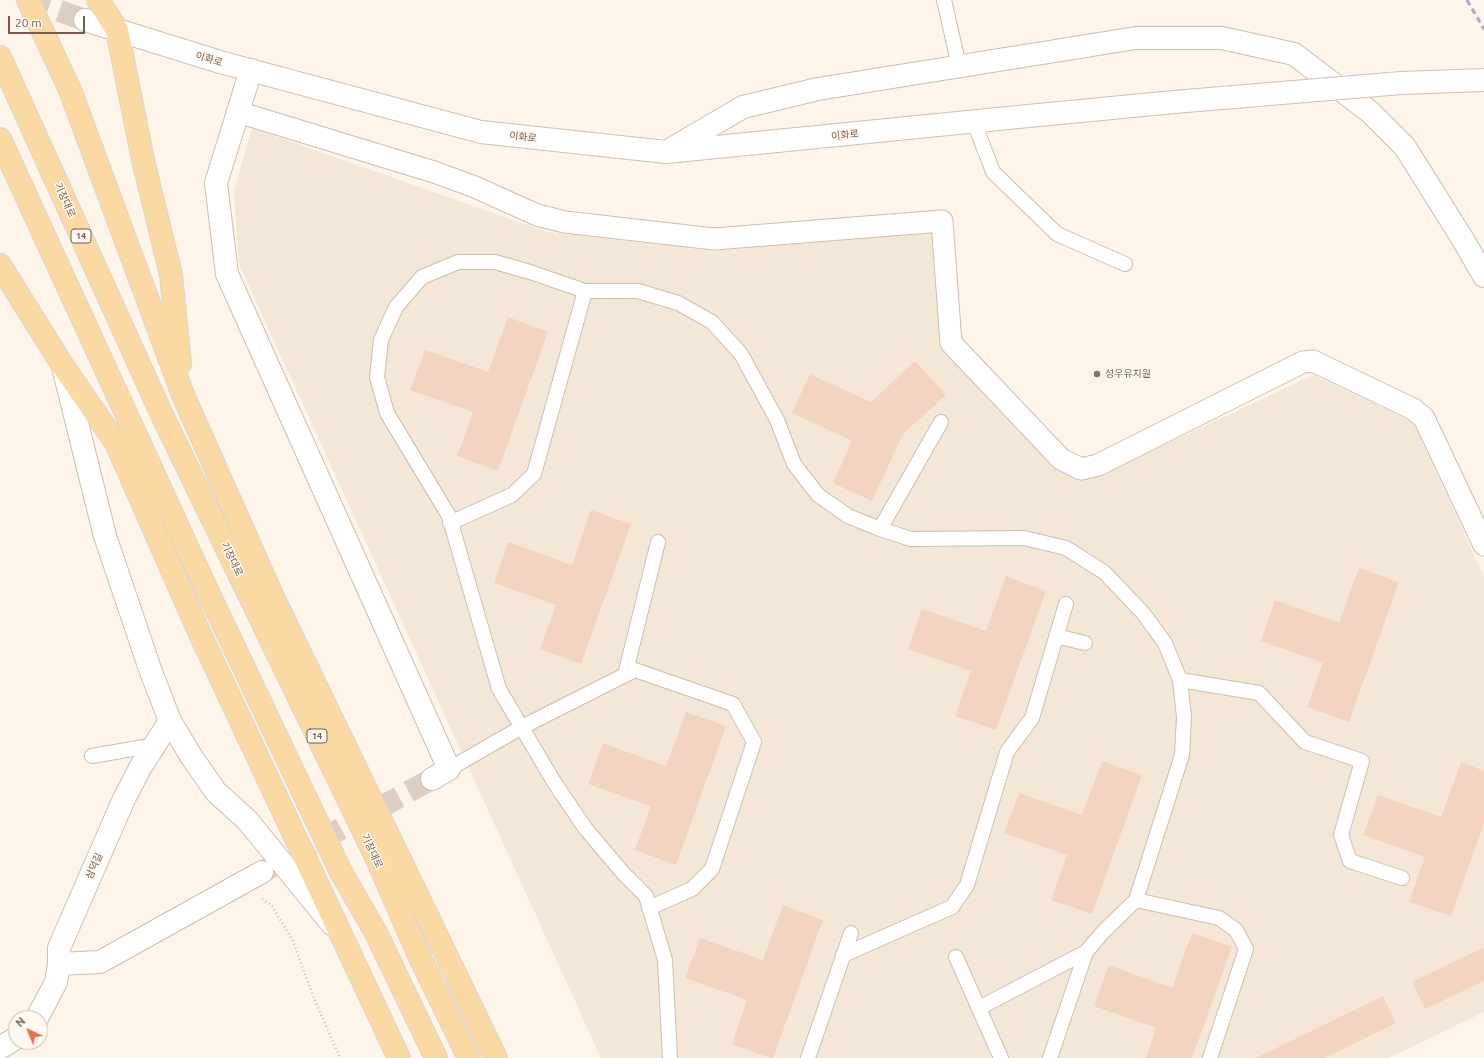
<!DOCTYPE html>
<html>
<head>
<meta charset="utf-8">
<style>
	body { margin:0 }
	#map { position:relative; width:1484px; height:1058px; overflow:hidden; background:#fdf5e9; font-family:Ubuntu,sans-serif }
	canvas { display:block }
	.north { position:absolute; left:8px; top:1010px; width:40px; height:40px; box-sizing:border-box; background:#fff9f0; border:1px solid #c9baae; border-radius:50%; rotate:316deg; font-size:11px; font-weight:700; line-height:16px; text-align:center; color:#785b4c }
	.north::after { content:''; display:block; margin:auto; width:14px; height:18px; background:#e76e4e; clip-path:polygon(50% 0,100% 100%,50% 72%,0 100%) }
	.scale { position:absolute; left:8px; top:16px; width:77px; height:18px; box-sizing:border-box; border:2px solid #785b4c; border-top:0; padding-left:5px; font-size:12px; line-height:14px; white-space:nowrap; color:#785b4c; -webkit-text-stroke:3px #fff9f0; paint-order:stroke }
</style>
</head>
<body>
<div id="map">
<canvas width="1484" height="1058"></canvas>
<div class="north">N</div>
<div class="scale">20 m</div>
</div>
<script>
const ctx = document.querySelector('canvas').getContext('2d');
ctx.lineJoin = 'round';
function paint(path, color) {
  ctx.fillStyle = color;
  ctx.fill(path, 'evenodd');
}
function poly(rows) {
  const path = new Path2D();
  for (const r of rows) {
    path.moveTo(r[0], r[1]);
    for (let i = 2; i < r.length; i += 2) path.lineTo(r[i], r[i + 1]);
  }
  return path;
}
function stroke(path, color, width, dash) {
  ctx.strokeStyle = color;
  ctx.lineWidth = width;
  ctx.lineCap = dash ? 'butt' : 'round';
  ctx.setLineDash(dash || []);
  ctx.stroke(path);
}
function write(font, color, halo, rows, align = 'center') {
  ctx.font = font + ' Ubuntu,"Noto Sans KR",sans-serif';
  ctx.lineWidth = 3;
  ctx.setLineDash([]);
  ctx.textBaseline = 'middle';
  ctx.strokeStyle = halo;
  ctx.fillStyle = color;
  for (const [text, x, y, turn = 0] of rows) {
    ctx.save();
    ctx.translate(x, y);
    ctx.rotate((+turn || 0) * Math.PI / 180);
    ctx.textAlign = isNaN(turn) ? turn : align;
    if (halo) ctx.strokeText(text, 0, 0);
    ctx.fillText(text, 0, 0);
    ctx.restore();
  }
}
const residential = poly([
	[252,128,547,232,715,251,932,230,940,342,1060,471,1079,479,1105,473,1313,375,1413,422,1484,576,1484,1012,1389,1058,601,1058,239,264,234,191]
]);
const building = poly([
	[508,317,548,332,498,471,457,456,473,412,410,390,425,350,488,372],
	[915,361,946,395,903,434,872,501,833,483,852,441,792,413,810,374,871,402],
	[591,510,631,524,581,664,540,649,556,605,494,583,508,542,572,565],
	[1359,568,1399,582,1349,722,1307,707,1323,663,1261,641,1275,600,1339,623],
	[1006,576,1046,591,996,730,955,716,971,671,908,649,922,609,986,631],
	[686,712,726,726,676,865,635,850,651,806,588,784,603,743,666,766],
	[1102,761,1142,775,1092,914,1051,900,1067,855,1004,833,1019,793,1082,815],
	[1461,762,1484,771,1484,823,1451,916,1409,902,1425,857,1363,835,1378,795,1441,817],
	[783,905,823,920,773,1058,770,1058,732,1044,747,1000,685,978,700,938,763,960],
	[1192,933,1232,947,1192,1058,1146,1058,1156,1028,1094,1006,1109,965,1172,988],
	[1484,947,1484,981,1425,1009,1412,982],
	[1383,996,1396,1023,1325,1058,1256,1058]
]);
const minorTunnel = poly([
	[264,871,432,779]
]);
const secondaryTunnel = poly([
	[28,0,85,20]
]);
const path = poly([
	[262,899,272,906,293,941,313,996,340,1058]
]);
const service = poly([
	[944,0,959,66],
	[974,122,993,172,1057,234,1125,264],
	[450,523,512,495,534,474,585,291],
	[880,529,941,422],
	[1056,636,1085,643],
	[625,675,658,542],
	[1180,680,1259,693,1305,742,1362,761,1341,835,1350,861,1402,878],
	[92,756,155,745],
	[449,769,522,727,635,670,733,704,754,742,712,869,692,889,649,908],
	[843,955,952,907,967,885,1007,752,1032,718,1066,604],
	[956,957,1001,1058],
	[979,1008,1086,952,1104,931,1136,900,1219,918,1236,930,1246,949,1210,1058],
	[670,1058,665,960,646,896,623,873,585,828,554,782,499,689,449,516,387,413,377,377,381,340,396,307,422,277,458,262,495,262,530,272,585,291,638,291,678,303,712,322,741,354,777,420,794,464,818,495,848,516,880,529,911,539,1024,538,1066,548,1104,572,1143,613,1165,643,1180,680,1184,717,1182,755,1136,900],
	[808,1058,851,933],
	[1050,1058,1086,952]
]);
const pedestrian = poly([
	[238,112,434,172,475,187,537,215,565,222,714,239,942,221,951,343,1061,459,1081,469,1098,465,1303,362,1313,361,1413,409,1424,418,1484,545]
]);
const minor = poly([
	[251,70,216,183,227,274,449,769,432,779],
	[666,152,743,107,818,89,1136,38,1222,38,1294,54,1370,112,1405,147,1462,238,1484,276],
	[63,367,105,536,150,669,170,721,191,756,216,792,247,820,332,924],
	[59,964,100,962,262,872],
	[37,1018,45,1003,56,982,59,964,59,948,124,799,140,768,170,721],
	[0,1048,16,1038]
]);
const secondary = poly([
	[85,20,220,62,481,132,666,152,1018,117]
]);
const primary = poly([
	[28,0,70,90,183,395,272,595,496,1058],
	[98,0,117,30,143,160,171,275,180,364],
	[0,57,162,415,376,857,421,960,469,1058],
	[0,139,207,590,341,872,376,933,436,1058],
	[0,265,63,366,116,443,200,634,399,1058]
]);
const rail = poly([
	[1467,0,1484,29]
]);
const secondaryBridge = poly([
	[1018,117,1174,102,1401,83,1484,80]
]);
const markers = [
	[1097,374,4,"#8d6e63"]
];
const shields = [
	[81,236,20],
	[317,736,20]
];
const shieldNames = [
	["14",81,236],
	["14",317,736]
];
const streetNames = [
	["이화로",209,59,17],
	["이화로",845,135,-6],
	["이화로",523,137,6],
	["기장대로",65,200,66],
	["기장대로",232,559,64],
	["기장대로",372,851,65],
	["삼덕길",94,866,-66]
];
const educationNames = [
	["성우유치원",1105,374]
];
paint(residential, '#f5e7d7');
paint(building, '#f3d4c0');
stroke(minorTunnel, '#dccec2', 22, [22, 11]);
stroke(secondaryTunnel, '#dccec2', 22, [22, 11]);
stroke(service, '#cfbdae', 16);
stroke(pedestrian, '#cfbdae', 23);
stroke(minor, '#cfbdae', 24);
stroke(secondary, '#d5bfae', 24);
stroke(primary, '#dcd4d0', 24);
stroke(path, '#d8b7a3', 2.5, [1, 3]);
stroke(service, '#fff', 14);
stroke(pedestrian, '#fff', 21);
stroke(minor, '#fff', 22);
stroke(secondary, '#fff', 22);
stroke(primary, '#fbd9a2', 22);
stroke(rail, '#b8a6c8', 3, [6, 4]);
stroke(secondaryBridge, '#d5bfae', 24, []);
stroke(secondaryBridge, '#fff', 22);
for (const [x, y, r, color] of markers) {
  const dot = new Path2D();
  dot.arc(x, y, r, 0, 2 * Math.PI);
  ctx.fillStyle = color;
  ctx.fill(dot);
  stroke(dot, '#fff9f0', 1.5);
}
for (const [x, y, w] of shields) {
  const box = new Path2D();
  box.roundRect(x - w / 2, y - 7, w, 14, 3);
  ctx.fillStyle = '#fff9f0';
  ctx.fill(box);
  stroke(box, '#785b4c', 1);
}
write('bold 9px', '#785b4c', null, shieldNames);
write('10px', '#785b4c', '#fff9f0', streetNames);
write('10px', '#785e54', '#fff9f0', educationNames, 'left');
</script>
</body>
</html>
